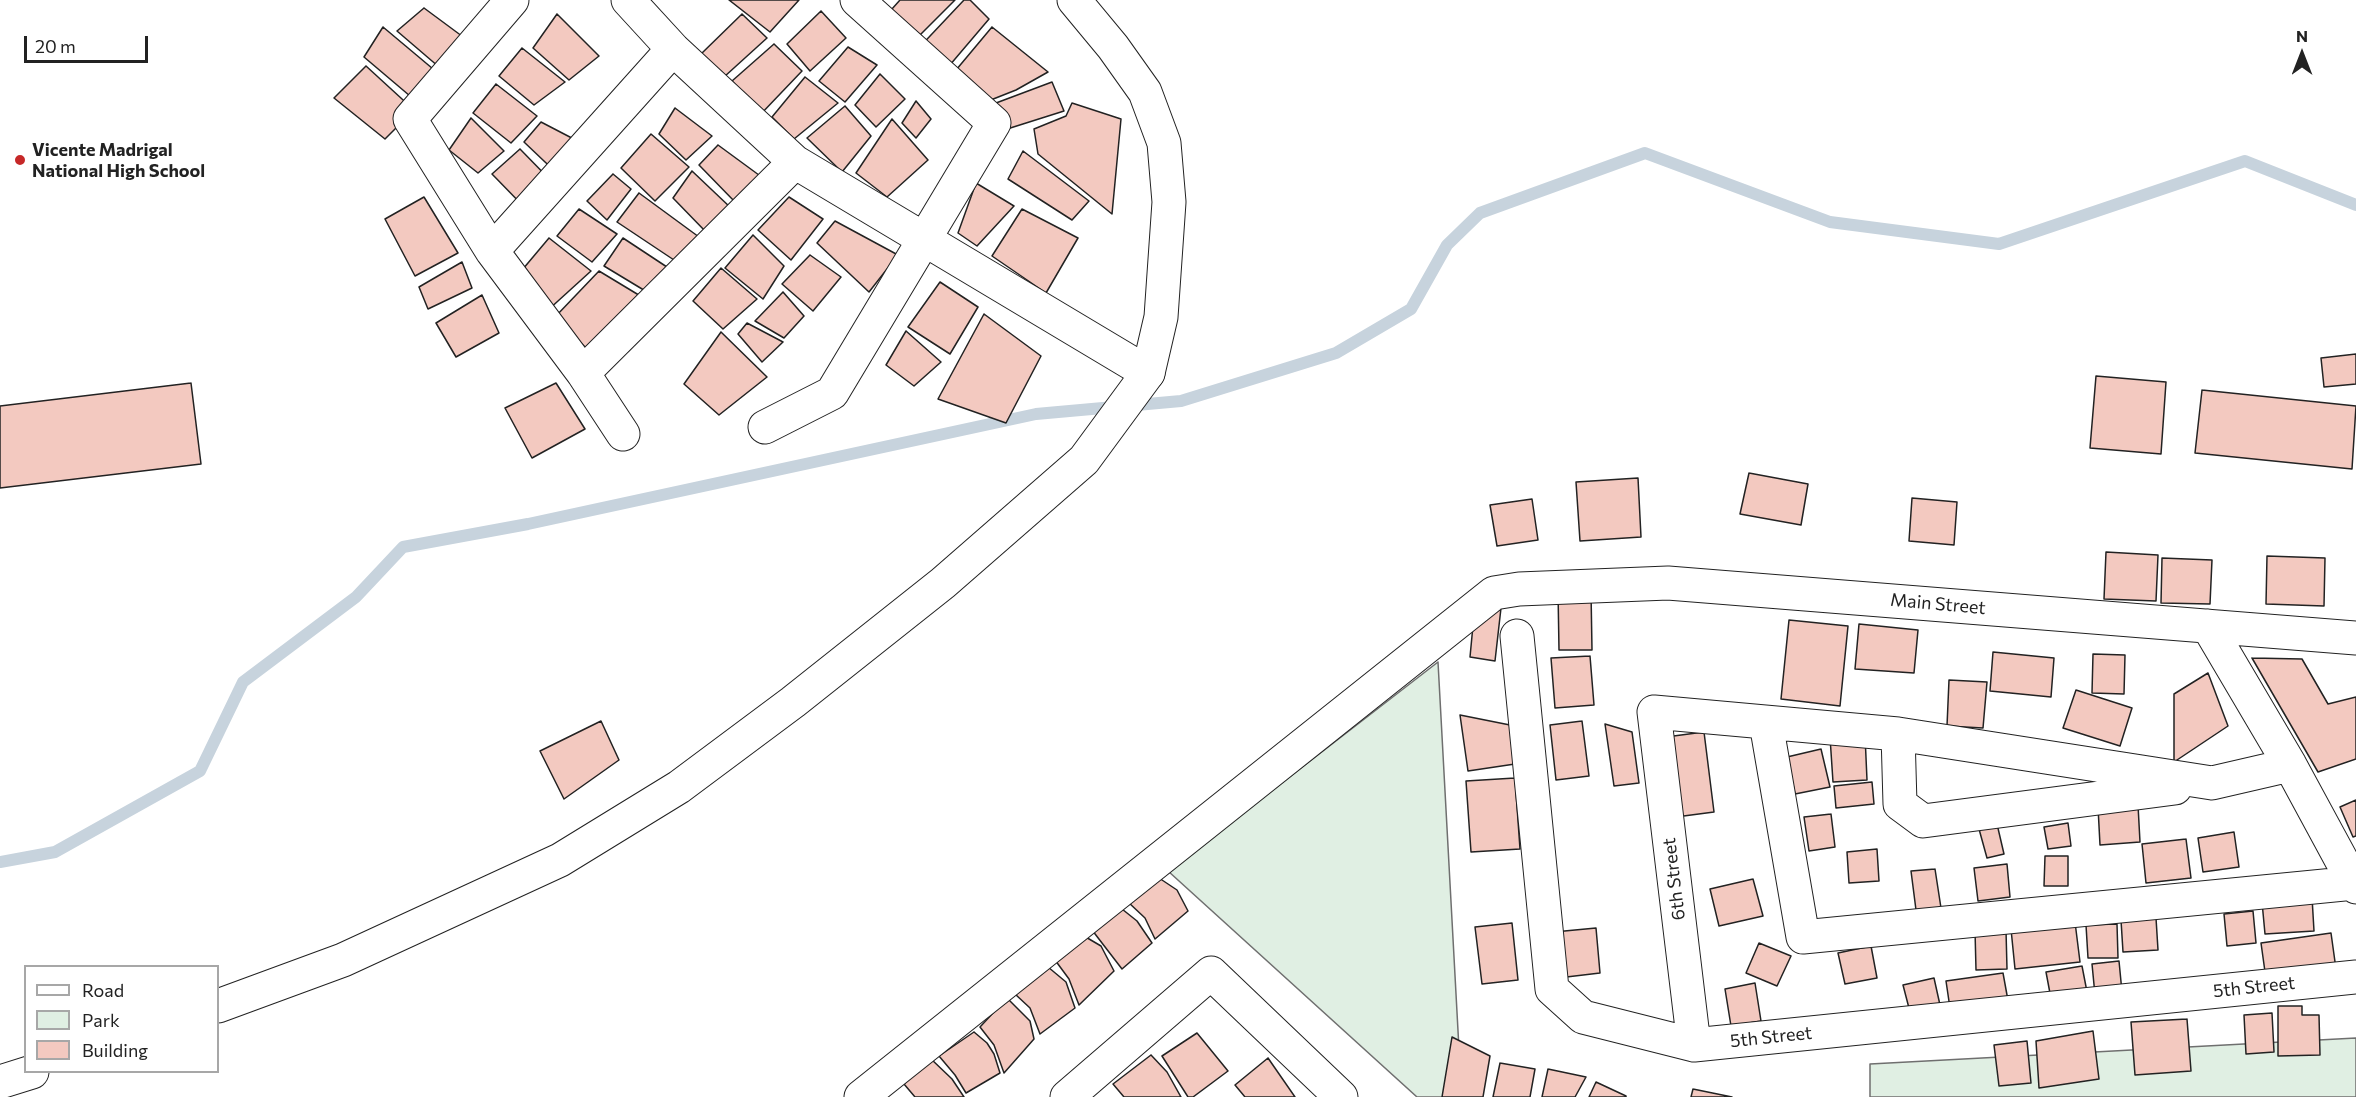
<!DOCTYPE html>
<html>
<head>
<meta charset="utf-8">
<style>
	body { margin:0 }
	#map { position:relative; width:2356px; height:1097px; overflow:hidden; background:#fff; font-family:Commissioner,sans-serif }
	canvas { display:block }
	.legend { position:absolute; left:24px; top:965px; width:195px; height:108px; box-sizing:border-box; background:#fff; border:2px solid #a7a7a7; margin:0; padding:8px 10px; list-style:none; font-size:18px; color:#222 }
	.legend li { display:flex; align-items:center; gap:12px; height:30px }
	.legend b { width:30px; border:2px solid #a7a7a7 }
	.north { position:absolute; left:2272px; top:24px; width:60px; height:60px; -webkit-text-stroke:4px #fff; paint-order:stroke; rotate:0deg; font-size:16px; font-weight:700; line-height:24px; text-align:center; color:#222 }
	.north::after { content:''; display:block; margin:auto; width:21px; height:27px; background:#222; clip-path:polygon(50% 0,100% 100%,50% 72%,0 100%) }
	.scale { position:absolute; left:24px; top:36px; width:124px; height:27px; box-sizing:border-box; border:3px solid #222; border-top:0; padding-left:8px; font-size:18px; line-height:21px; white-space:nowrap; color:#222; -webkit-text-stroke:4px #fff; paint-order:stroke }
</style>
</head>
<body>
<div id="map">
<canvas width="2356" height="1097"></canvas>
<ul class="legend">
<li><b style="height:8px;background:#fff"></b>Road</li>
<li><b style="height:16px;background:#e0efe3"></b>Park</li>
<li><b style="height:16px;background:#f3c9c0"></b>Building</li>
</ul>
<div class="north">N</div>
<div class="scale">20 m</div>
</div>
<script>
const ctx = document.querySelector('canvas').getContext('2d');
ctx.lineJoin = 'round';
function paint(path, color) {
  ctx.fillStyle = color;
  ctx.fill(path, 'evenodd');
}
function poly(rows) {
  const path = new Path2D();
  for (const r of rows) {
    path.moveTo(r[0], r[1]);
    for (let i = 2; i < r.length; i += 2) path.lineTo(r[i], r[i + 1]);
  }
  return path;
}
function stroke(path, color, width, dash) {
  ctx.strokeStyle = color;
  ctx.lineWidth = width;
  ctx.lineCap = dash ? 'butt' : 'round';
  ctx.setLineDash(dash || []);
  ctx.stroke(path);
}
function write(font, color, halo, rows, align = 'center') {
  ctx.font = font + ' Commissioner,sans-serif';
  ctx.lineWidth = 4.5;
  ctx.setLineDash([]);
  ctx.textBaseline = 'middle';
  ctx.strokeStyle = halo;
  ctx.fillStyle = color;
  for (const [text, x, y, turn = 0] of rows) {
    ctx.save();
    ctx.translate(x, y);
    ctx.rotate((+turn || 0) * Math.PI / 180);
    ctx.textAlign = isNaN(turn) ? turn : align;
    if (halo) ctx.strokeText(text, 0, 0);
    ctx.fillText(text, 0, 0);
    ctx.restore();
  }
}
const green = poly([
	[1438,662,1461,1086,1446,1097,1417,1097,1168,871,1438,662],
	[2356,1038,2356,1097,1870,1097,1870,1064,2356,1038]
]);
const stream = poly([
	[0,862,55,852,200,771,243,682,356,597,403,547,528,524,1036,414,1181,401,1336,353,1411,309,1447,245,1480,213,1645,153,1830,222,1999,244,2245,161,2356,205]
]);
const building = poly([
	[729,0,799,0,770,32,729,0],
	[900,0,955,0,908,47,883,19,900,0],
	[964,0,970,0,989,19,938,79,914,53,964,0],
	[424,8,474,45,446,73,397,31,424,8],
	[821,11,846,38,810,71,787,44,821,11],
	[557,14,599,56,569,80,533,48,557,14],
	[742,14,767,38,724,77,701,54,742,14],
	[383,27,445,79,423,107,364,57,383,27],
	[992,27,1048,72,1016,90,968,109,946,82,992,27],
	[774,44,802,71,759,116,732,81,774,44],
	[848,47,877,65,845,102,819,81,848,47],
	[522,48,565,82,534,105,499,76,522,48],
	[366,66,414,110,385,139,334,98,366,66],
	[880,74,905,99,876,127,855,105,880,74],
	[805,77,838,103,794,139,772,117,805,77],
	[1052,82,1064,111,985,136,980,109,1052,82],
	[496,84,537,116,511,143,473,113,496,84],
	[916,101,931,119,916,138,902,123,916,101],
	[1072,103,1121,119,1112,214,1038,154,1034,129,1066,116,1072,103],
	[845,106,871,136,842,172,807,138,845,106],
	[675,108,712,136,686,160,659,134,675,108],
	[471,118,504,151,478,173,449,150,471,118],
	[892,119,928,160,887,197,856,173,892,119],
	[541,122,591,148,565,181,524,142,541,122],
	[651,134,689,167,655,201,621,168,651,134],
	[718,145,763,178,736,203,699,165,718,145],
	[520,149,560,190,529,212,492,174,520,149],
	[1023,151,1089,201,1072,220,1008,179,1023,151],
	[692,171,731,208,706,232,673,198,692,171],
	[613,174,631,189,607,220,587,201,613,174],
	[976,183,1014,206,977,246,958,233,976,183],
	[639,193,699,237,674,260,617,222,639,193],
	[424,197,458,253,415,276,385,219,424,197],
	[789,197,823,219,791,260,758,230,789,197],
	[579,209,617,234,592,262,557,236,579,209],
	[1022,209,1078,238,1046,293,992,256,1022,209],
	[835,221,898,255,869,292,817,243,835,221],
	[753,235,784,266,763,299,725,268,753,235],
	[549,238,591,271,536,321,512,282,549,238],
	[623,238,673,271,652,295,604,266,623,238],
	[810,255,841,277,813,311,782,284,810,255],
	[462,262,472,288,428,309,419,287,462,262],
	[721,268,757,299,723,329,693,301,721,268],
	[599,271,647,300,597,359,555,317,599,271],
	[940,282,978,307,950,354,908,327,940,282],
	[783,292,804,316,784,338,755,321,783,292],
	[482,295,499,333,456,357,436,323,482,295],
	[984,314,1041,356,1006,423,938,399,984,314],
	[747,323,783,342,762,362,738,334,747,323],
	[906,331,941,362,914,386,886,365,906,331],
	[721,332,767,377,719,415,684,384,721,332],
	[2356,354,2356,384,2324,387,2321,358,2356,354],
	[2096,376,2166,382,2161,454,2090,448,2096,376],
	[191,383,201,464,0,488,0,406,191,383],
	[556,383,585,429,532,458,505,408,556,383],
	[2202,390,2356,406,2352,469,2195,453,2202,390],
	[1749,473,1808,484,1801,525,1740,514,1749,473],
	[1638,478,1641,537,1580,541,1576,482,1638,478],
	[1912,498,1957,502,1954,545,1909,541,1912,498],
	[1532,499,1538,540,1497,546,1490,505,1532,499],
	[2106,552,2158,555,2156,601,2104,599,2106,552],
	[2267,556,2325,558,2324,606,2266,604,2267,556],
	[2162,558,2212,560,2210,604,2161,603,2162,558],
	[1558,591,1591,591,1592,650,1559,650,1558,591],
	[1501,608,1495,661,1470,657,1474,615,1501,608],
	[1789,620,1848,626,1840,706,1781,699,1789,620],
	[1859,624,1918,630,1914,673,1855,669,1859,624],
	[1993,652,2054,658,2051,697,1990,691,1993,652],
	[2093,654,2125,655,2124,694,2092,693,2093,654],
	[1590,656,1594,705,1555,708,1551,658,1590,656],
	[2252,658,2302,659,2328,704,2356,697,2356,759,2318,772,2252,658],
	[2208,673,2228,726,2174,762,2174,694,2208,673],
	[1949,680,1987,682,1983,728,1947,726,1949,680],
	[2076,690,2132,708,2120,746,2063,728,2076,690],
	[1460,715,1510,725,1515,764,1468,771,1460,715],
	[601,721,619,760,564,799,540,751,601,721],
	[1582,721,1589,776,1556,780,1550,725,1582,721],
	[1605,724,1632,732,1639,783,1614,786,1605,724],
	[1704,732,1714,812,1676,817,1666,737,1704,732],
	[1865,735,1867,780,1833,782,1830,737,1865,735],
	[1821,749,1830,787,1795,794,1787,757,1821,749],
	[1515,778,1520,849,1471,852,1466,781,1515,778],
	[1872,782,1874,804,1836,808,1834,786,1872,782],
	[2356,800,2356,836,2353,837,2340,807,2356,800],
	[2138,805,2140,842,2100,845,2098,807,2138,805],
	[1831,814,1835,847,1809,851,1804,817,1831,814],
	[2068,823,2071,846,2048,849,2044,827,2068,823],
	[1997,824,2004,854,1987,858,1979,829,1997,824],
	[2234,832,2239,867,2203,872,2198,838,2234,832],
	[2186,839,2191,878,2146,883,2142,844,2186,839],
	[1877,849,1879,881,1849,883,1847,852,1877,849],
	[2045,856,2068,856,2068,886,2044,886,2045,856],
	[2007,864,2010,897,1978,901,1974,868,2007,864],
	[1935,869,1941,908,1916,910,1911,871,1935,869],
	[1159,878,1177,890,1188,911,1155,939,1145,918,1128,902,1159,878],
	[1753,879,1763,916,1719,926,1710,889,1753,879],
	[2312,897,2314,931,2265,934,2262,902,2312,897],
	[1122,909,1137,921,1152,943,1122,969,1092,930,1122,909],
	[2253,911,2256,943,2227,946,2224,914,2253,911],
	[2156,918,2158,950,2123,952,2121,920,2156,918],
	[2075,922,2080,962,2015,969,2011,929,2075,922],
	[1512,923,1518,980,1482,984,1475,927,1512,923],
	[2117,924,2118,958,2088,958,2086,925,2117,924],
	[1596,928,1600,973,1558,978,1554,932,1596,928],
	[1975,930,2006,930,2007,969,1976,970,1975,930],
	[2331,933,2336,969,2266,979,2261,943,2331,933],
	[1084,936,1101,946,1114,971,1079,1005,1069,979,1055,960,1084,936],
	[1759,943,1791,956,1777,986,1746,973,1759,943],
	[1871,946,1877,978,1845,984,1838,953,1871,946],
	[2119,961,2122,992,2095,995,2092,964,2119,961],
	[2082,966,2088,997,2052,1004,2046,972,2082,966],
	[1048,967,1066,982,1075,1008,1040,1034,1030,1008,1015,994,1048,967],
	[2003,973,2009,1006,1951,1015,1946,981,2003,973],
	[1934,978,1940,1005,1910,1012,1903,985,1934,978],
	[1755,983,1761,1021,1731,1026,1725,989,1755,983],
	[1007,998,1030,1021,1034,1039,1004,1073,994,1045,980,1027,1007,998],
	[2278,1006,2302,1006,2302,1015,2319,1015,2320,1055,2278,1056,2278,1006],
	[2272,1013,2274,1052,2246,1054,2244,1015,2272,1013],
	[2187,1019,2191,1071,2135,1075,2131,1022,2187,1019],
	[2093,1031,2099,1079,2039,1088,2036,1041,2093,1031],
	[974,1032,987,1043,994,1054,1000,1073,966,1093,955,1075,939,1056,974,1032],
	[1197,1033,1228,1071,1193,1097,1188,1097,1162,1056,1197,1033],
	[1452,1037,1490,1056,1483,1097,1442,1097,1452,1037],
	[2027,1041,2031,1083,1999,1086,1994,1045,2027,1041],
	[1151,1055,1167,1072,1181,1097,1124,1097,1113,1084,1151,1055],
	[930,1058,952,1079,964,1097,915,1097,904,1084,930,1058],
	[1268,1058,1295,1097,1245,1097,1235,1085,1268,1058],
	[1500,1063,1535,1069,1530,1097,1493,1097,1500,1063],
	[1548,1069,1586,1077,1575,1097,1542,1097,1548,1069],
	[1596,1082,1626,1096,1626,1097,1589,1097,1596,1082],
	[1693,1089,1732,1097,1691,1097,1693,1089]
]);
const minor = poly([
	[512,0,410,119,492,251,583,373,623,434],
	[628,0,673,49,795,162,1148,373],
	[492,251,673,49],
	[583,373,795,162],
	[765,427,832,393,994,123,857,0],
	[2208,626,2290,765,2356,887],
	[1517,636,1552,989,1583,1017,1694,1045,2356,977],
	[1766,723,1803,937,2355,883],
	[1898,734,1900,804,1923,821,2175,788],
	[1694,1045,1654,712,1898,734,2212,783,2290,765],
	[861,1097,1494,593,1519,589,1668,583,2356,638],
	[1067,1097,1211,973,1341,1097]
]);
const tertiary = poly([
	[218,1006,343,960,560,860,679,787,793,702,943,583,1084,460,1148,373,1161,317,1169,202,1164,143,1145,92,1113,47,1074,0],
	[0,1082,32,1072]
]);
const markers = [
	[20,160,6,"#c62828"]
];
const poiNames = [
	["Vicente Madrigal",32,150],
	["National High School",32,171]
];
const streetNames = [
	["Main Street",1938,604,5],
	["6th Street",1674,879,-97],
	["5th Street",2254,987,-6],
	["5th Street",1771,1037,-6]
];
paint(green, '#e0efe3');
stroke(green, '#6f6f6f', 1.5);
stroke(stream, '#c7d3dd', 12);
paint(building, '#f3c9c0');
stroke(building, '#222', 1.5);
stroke(minor, '#222', 35);
stroke(tertiary, '#222', 35);
stroke(minor, '#fff', 33);
stroke(tertiary, '#fff', 33);
for (const [x, y, r, color] of markers) {
  const dot = new Path2D();
  dot.arc(x, y, r, 0, 2 * Math.PI);
  ctx.fillStyle = color;
  ctx.fill(dot);
  stroke(dot, '#fff', 2);
}
write('bold 18px', '#222', '#fff', poiNames, 'left');
write('18px', '#222', '#fff', streetNames);
</script>
</body>
</html>
